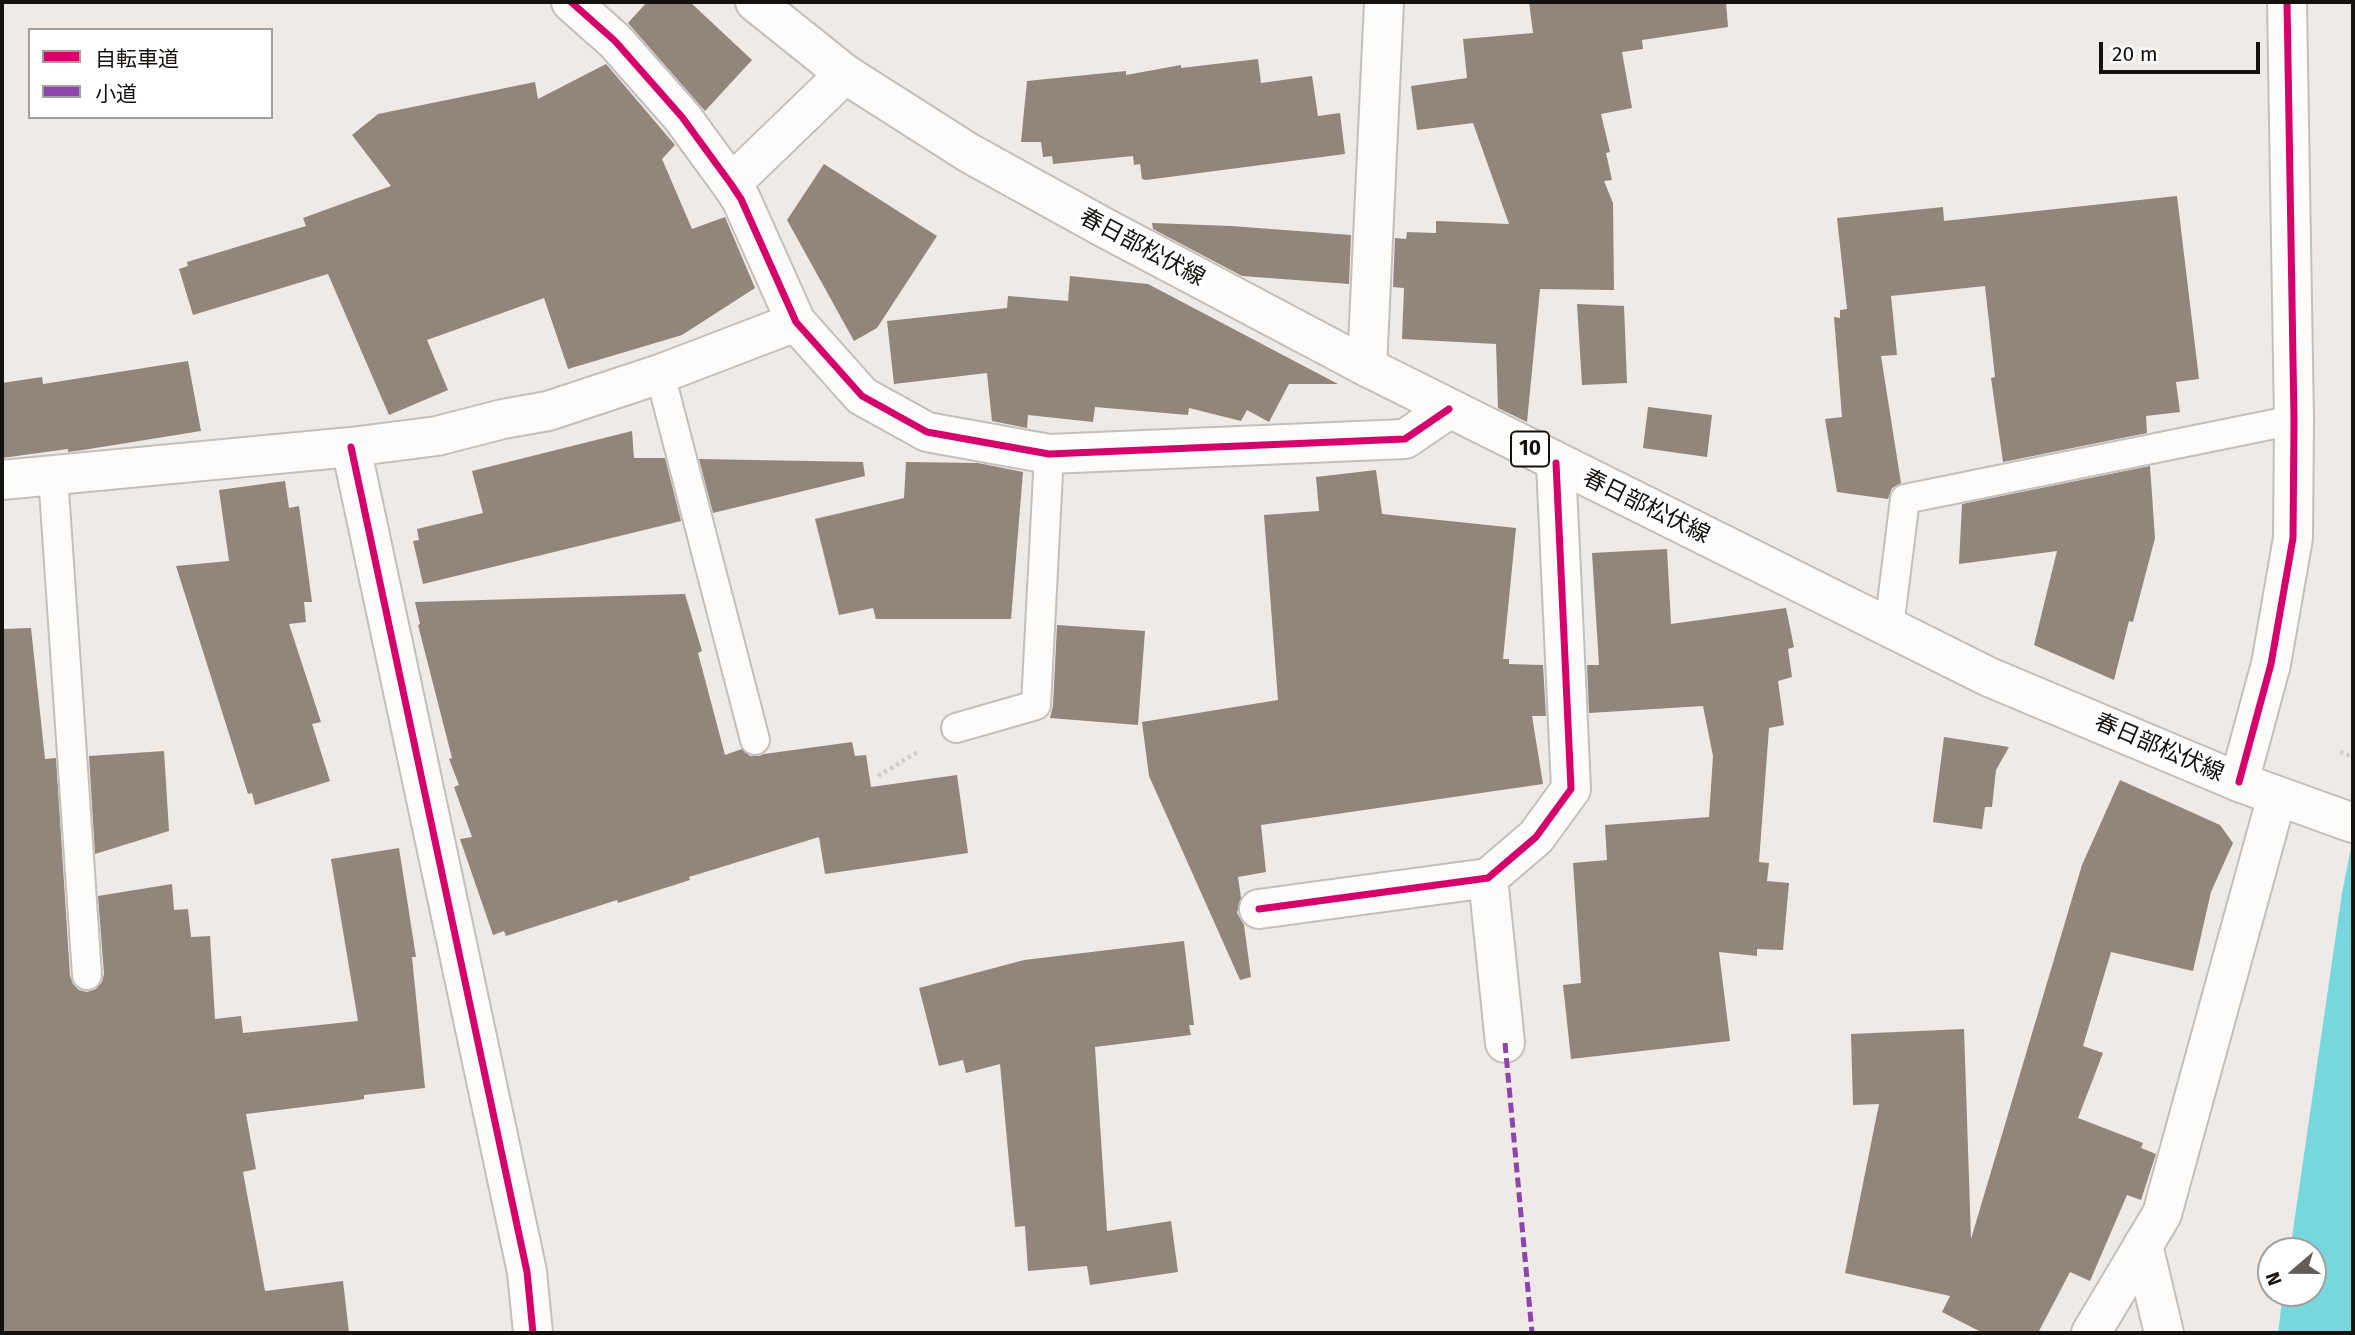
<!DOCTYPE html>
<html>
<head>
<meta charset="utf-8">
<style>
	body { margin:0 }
	#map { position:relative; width:2355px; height:1335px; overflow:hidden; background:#efeae6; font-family:"Fira Sans","Noto Sans JP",sans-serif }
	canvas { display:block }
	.frame { position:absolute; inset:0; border:4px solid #14110e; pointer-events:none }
	.legend { position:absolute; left:28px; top:28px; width:245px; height:91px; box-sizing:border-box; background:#fff; border:2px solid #a1a09f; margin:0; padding:9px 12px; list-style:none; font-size:21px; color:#14110e }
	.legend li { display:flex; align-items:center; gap:14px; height:35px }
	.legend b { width:35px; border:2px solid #a1a09f }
	.north { position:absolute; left:2257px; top:1237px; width:70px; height:70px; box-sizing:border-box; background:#fff; border:2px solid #a1a09f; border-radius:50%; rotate:250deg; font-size:19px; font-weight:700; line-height:28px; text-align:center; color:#14110e }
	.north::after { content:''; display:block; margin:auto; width:24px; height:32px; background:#615d5a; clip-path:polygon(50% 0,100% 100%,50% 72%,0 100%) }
	.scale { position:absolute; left:2099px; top:42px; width:161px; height:32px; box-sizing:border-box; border:4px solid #14110e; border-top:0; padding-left:9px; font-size:21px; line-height:24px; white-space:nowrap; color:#14110e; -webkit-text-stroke:5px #fff; paint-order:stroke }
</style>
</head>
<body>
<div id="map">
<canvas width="2355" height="1335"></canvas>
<div class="frame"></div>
<ul class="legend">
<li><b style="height:9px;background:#d6006c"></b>自転車道</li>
<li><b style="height:9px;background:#8e44ad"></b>小道</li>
</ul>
<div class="north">N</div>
<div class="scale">20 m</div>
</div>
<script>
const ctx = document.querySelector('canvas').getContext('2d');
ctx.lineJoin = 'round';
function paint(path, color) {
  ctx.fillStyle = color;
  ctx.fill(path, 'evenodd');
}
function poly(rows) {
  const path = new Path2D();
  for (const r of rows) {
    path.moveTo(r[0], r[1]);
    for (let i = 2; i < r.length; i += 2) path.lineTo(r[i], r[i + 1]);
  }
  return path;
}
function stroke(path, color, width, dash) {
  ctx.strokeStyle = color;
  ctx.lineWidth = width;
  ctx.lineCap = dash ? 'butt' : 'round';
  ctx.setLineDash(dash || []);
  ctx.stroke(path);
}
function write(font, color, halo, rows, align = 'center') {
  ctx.font = font + ' "Fira Sans","Noto Sans JP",sans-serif';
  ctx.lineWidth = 7;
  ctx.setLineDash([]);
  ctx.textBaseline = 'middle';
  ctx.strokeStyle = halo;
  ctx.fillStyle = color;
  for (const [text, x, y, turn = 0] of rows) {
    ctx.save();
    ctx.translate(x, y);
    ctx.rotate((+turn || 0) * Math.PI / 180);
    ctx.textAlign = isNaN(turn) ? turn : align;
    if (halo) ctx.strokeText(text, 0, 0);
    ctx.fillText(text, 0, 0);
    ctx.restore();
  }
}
const water = poly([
	[2353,838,2353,1333,2278,1333,2283,1293,2313,1293,2313,1251,2290,1251,2342,893]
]);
const building = poly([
	[647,2,690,2,752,60,705,111,628,23],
	[1529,2,1726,2,1728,27,1642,40,1643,49,1622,52,1632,108,1601,114,1610,152,1606,153,1612,180,1604,181,1613,203,1614,290,1540,289,1527,422,1498,408,1496,344,1402,339,1404,288,1393,287,1395,238,1406,239,1407,232,1436,233,1436,221,1509,224,1473,123,1417,130,1411,86,1467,78,1463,39,1533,33],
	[1258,59,1261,83,1312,76,1318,116,1340,113,1345,154,1146,180,1142,179,1140,164,1134,165,1133,156,1053,164,1052,156,1043,157,1041,142,1021,142,1027,81,1126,71,1126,75,1181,65,1181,68],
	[606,64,675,145,662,159,692,229,725,217,755,288,682,335,568,369,544,298,427,340,448,390,389,415,328,274,193,315,179,269,188,266,187,262,306,226,303,218,391,186,352,135,378,114,535,82,538,99],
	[824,164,937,236,877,328,854,341,787,220],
	[2177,196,2199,379,2176,382,2180,412,2146,416,2147,433,2003,462,1991,378,1995,377,1985,286,1891,296,1897,355,1881,356,1901,483,1892,488,1888,499,1837,492,1825,419,1842,417,1834,317,1840,318,1840,310,1847,309,1837,218,1943,207,1944,221],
	[1152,223,1231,226,1351,235,1349,284,1242,276,1153,229],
	[1070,276,1148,284,1338,384,1289,384,1269,422,1247,410,1241,421,1189,408,1188,415,1095,407,1093,422,1028,415,1027,428,992,421,987,373,894,384,887,321,1007,308,1008,296,1068,301],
	[1577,304,1624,306,1627,383,1582,385],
	[188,361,201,431,83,450,68,452,68,449,2,458,2,383,42,377,43,384],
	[1648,407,1712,415,1707,457,1643,448],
	[632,431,634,458,665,458,681,521,423,584,413,541,419,540,417,529,483,513,472,471],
	[699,459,863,462,865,476,713,513],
	[906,462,978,463,1023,472,1011,619,876,619,873,608,839,615,815,519,904,498],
	[2150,466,2155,538,2133,622,2129,621,2114,680,2034,645,2057,551,1959,564,1962,504],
	[1376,470,1382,514,1516,528,1503,659,1509,659,1509,664,1543,665,1546,716,1532,716,1543,784,1261,825,1266,872,1238,877,1241,898,1237,913,1244,925,1251,977,1240,980,1149,776,1142,722,1278,700,1264,515,1319,511,1316,477],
	[285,481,289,508,299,506,312,602,304,602,306,622,289,624,321,722,312,724,330,781,255,805,252,793,248,794,176,566,229,561,219,490],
	[1667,549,1671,624,1786,608,1794,647,1788,649,1792,677,1778,681,1784,725,1769,728,1759,862,1769,863,1767,881,1789,883,1783,950,1757,949,1757,956,1719,952,1730,1041,1571,1059,1563,985,1581,983,1573,863,1607,860,1605,825,1709,817,1713,756,1703,706,1589,713,1587,665,1599,665,1592,553],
	[685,594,702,651,698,653,725,755,742,749,750,756,759,756,764,754,852,742,855,756,866,755,871,787,957,775,968,853,825,874,819,837,689,877,690,880,618,903,617,900,506,936,504,931,493,935,460,839,472,837,454,787,459,785,449,759,452,758,418,625,420,624,415,602],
	[1057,625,1145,631,1138,725,1050,718,1053,706],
	[31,628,45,759,56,758,70,976,73,984,79,990,87,992,96,989,102,982,104,974,98,896,172,884,174,910,188,909,191,937,210,936,215,1019,241,1016,243,1033,358,1021,331,859,399,848,416,957,412,957,425,1088,364,1095,364,1099,352,1101,246,1114,256,1169,243,1172,265,1291,343,1281,349,1333,2,1333,2,629],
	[1944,737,2009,747,1996,770,1992,807,1985,807,1982,829,1933,822],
	[164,751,169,831,95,854,89,756],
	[2120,780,2220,825,2233,843,2211,892,2193,971,2111,952,2083,1046,2103,1053,2078,1118,2143,1143,2141,1148,2156,1154,2141,1200,2127,1195,2090,1281,2070,1272,2038,1333,1983,1333,1942,1312,1950,1296,1845,1273,1879,1104,1853,1105,1851,1034,1964,1029,1971,1239,2082,865],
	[1184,941,1194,1025,1189,1025,1191,1035,1095,1047,1107,1231,1171,1221,1178,1272,1090,1285,1087,1266,1028,1271,1025,1226,1015,1227,1000,1064,966,1073,963,1060,939,1066,919,988,1024,960]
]);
const path = poly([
	[2340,752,2353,757],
	[878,776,919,751]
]);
const service = poly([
	[660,374,755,740],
	[53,475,87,975],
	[1889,627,1905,499,2294,420],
	[956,728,1036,705,1049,454]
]);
const minor = poly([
	[571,2,615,41,682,117,731,184,741,199,796,322,862,396,927,432,1049,454,1405,439,1449,409],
	[731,184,845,74],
	[1367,367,1384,2],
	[351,447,527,1272,533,1333],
	[2,480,351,447,437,436,503,419,548,411,660,374,796,322],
	[2239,782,2271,664,2293,538,2294,420,2287,2],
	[1488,878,1505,1043],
	[1259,909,1488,878,1536,837,1571,789,1556,463],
	[2143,1245,2164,1333],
	[2091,1333,2162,1214,2277,796]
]);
const primary = poly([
	[755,2,845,74,969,153,1103,227,1367,367,1989,677,2239,782,2353,823]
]);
const quiet = poly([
	[1505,1043,1532,1333]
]);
const cycleway = poly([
	[571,2,615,41,682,117,731,184,741,199,796,322,862,396,927,432,1049,454,1405,439,1449,409],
	[351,447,527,1272,533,1333],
	[2239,782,2271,664,2293,538,2294,420,2287,2],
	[1259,909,1488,878,1536,837,1571,789,1556,463]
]);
const shields = [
	[1530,449,38]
];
const shieldNames = [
	["10",1530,449]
];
const streetNames = [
	["春日部松伏線",1142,248,28],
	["春日部松伏線",1646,507,26],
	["春日部松伏線",2159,748,23]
];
paint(water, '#76d8dc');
paint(building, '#92857a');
stroke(service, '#c3bfbc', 32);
stroke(minor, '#c3bfbc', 42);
stroke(primary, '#c3bfbc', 42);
stroke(path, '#d0cecc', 4.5, [3.5, 3.5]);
stroke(service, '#fdfcfb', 28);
stroke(minor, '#fdfcfb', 38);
stroke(primary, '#fdfcfb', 38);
stroke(quiet, '#8e44ad', 5, [10, 5]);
stroke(cycleway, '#d6006c', 7);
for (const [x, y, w] of shields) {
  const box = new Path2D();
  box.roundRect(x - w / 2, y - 17.5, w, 35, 5);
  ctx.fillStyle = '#fff';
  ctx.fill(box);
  stroke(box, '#14110e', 2);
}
write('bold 21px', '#14110e', null, shieldNames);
write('23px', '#14110e', '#fff', streetNames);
</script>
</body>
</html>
